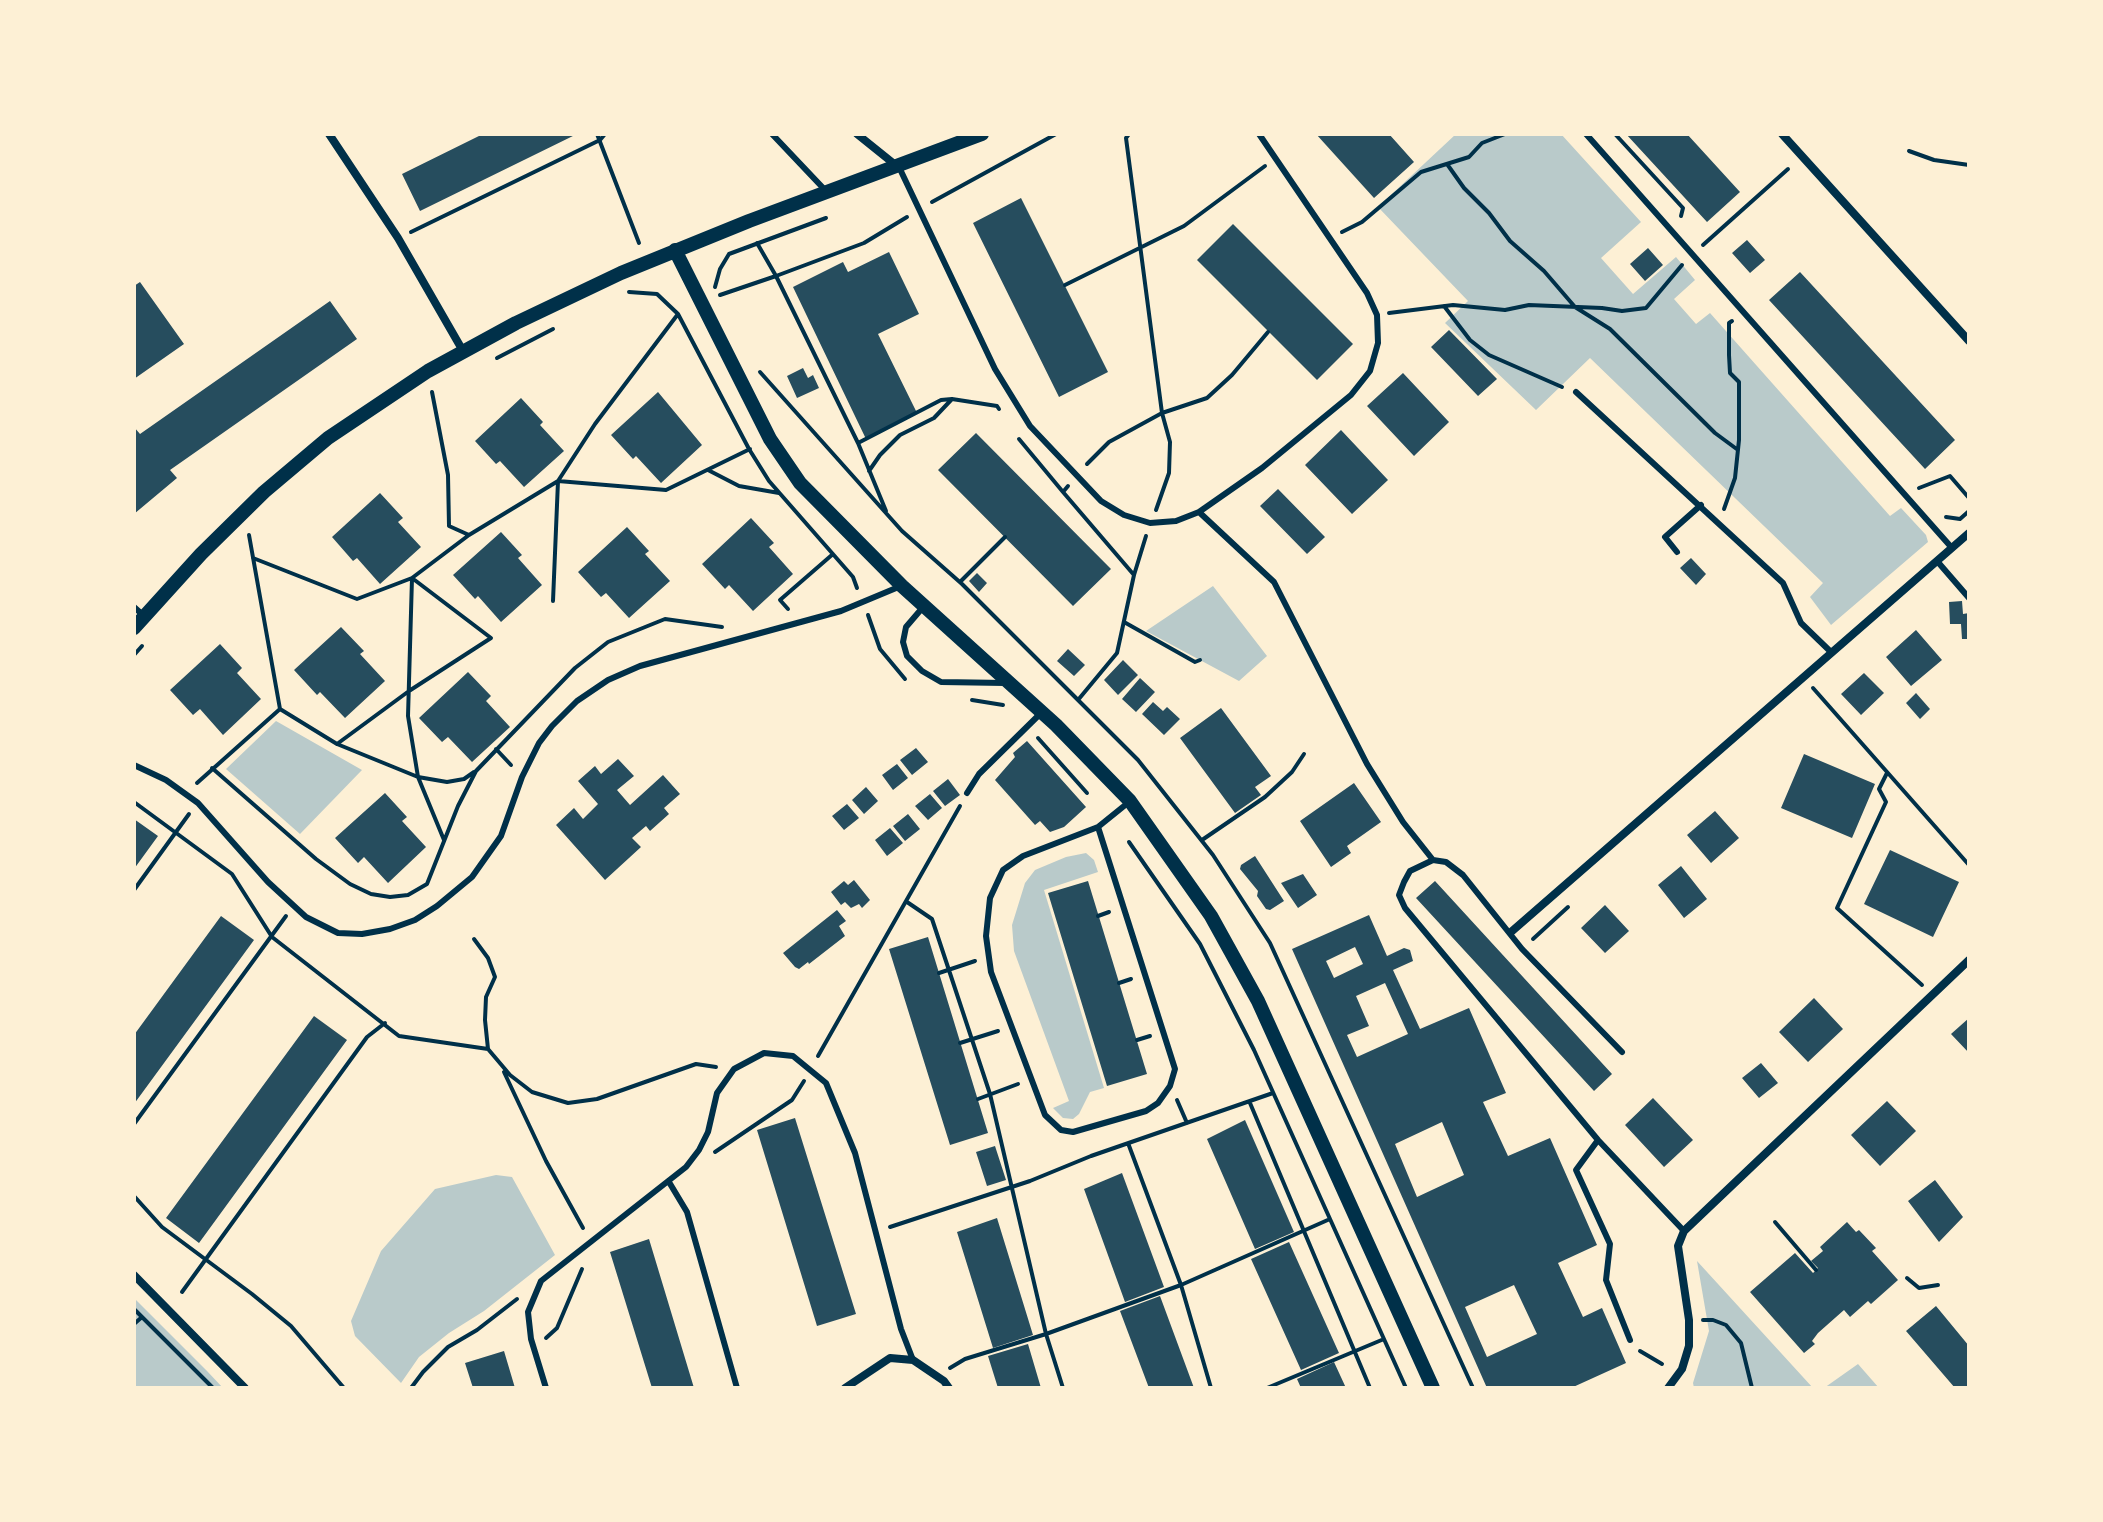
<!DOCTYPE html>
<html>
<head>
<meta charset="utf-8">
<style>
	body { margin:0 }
	#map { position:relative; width:2103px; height:1522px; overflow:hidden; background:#fdf0d5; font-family:Rubik,sans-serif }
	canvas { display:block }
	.frame { position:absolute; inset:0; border:136px solid #fdf0d5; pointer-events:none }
</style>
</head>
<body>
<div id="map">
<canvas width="2103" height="1522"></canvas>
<div class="frame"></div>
</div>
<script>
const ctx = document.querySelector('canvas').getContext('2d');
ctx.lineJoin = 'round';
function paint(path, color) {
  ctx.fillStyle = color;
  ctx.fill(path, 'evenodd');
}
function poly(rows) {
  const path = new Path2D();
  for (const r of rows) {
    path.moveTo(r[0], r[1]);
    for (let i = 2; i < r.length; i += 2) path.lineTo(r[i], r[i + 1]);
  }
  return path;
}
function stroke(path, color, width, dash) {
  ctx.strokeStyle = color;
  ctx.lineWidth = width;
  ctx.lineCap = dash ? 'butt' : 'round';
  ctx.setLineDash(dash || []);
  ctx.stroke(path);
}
const green = poly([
	[1456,134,1561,134,1641,222,1601,258,1633,294,1676,257,1695,280,1674,299,1696,324,1710,313,1890,516,1901,508,1926,535,1928,542,1831,625,1810,597,1823,583,1590,358,1536,410,1445,323,1468,301,1378,207],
	[1213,586,1267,656,1239,681,1146,631],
	[276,721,362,770,300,834,226,769],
	[1086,853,1094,860,1098,872,1044,890,1104,1088,1090,1092,1079,1114,1073,1119,1063,1118,1053,1108,1069,1101,1014,951,1012,925,1025,883,1035,870,1066,857],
	[496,1175,512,1177,555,1255,484,1311,449,1333,419,1357,401,1383,355,1336,351,1321,381,1251,435,1189],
	[1697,1261,1813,1388,1694,1388,1693,1383,1709,1331],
	[134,1298,207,1371,223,1388,134,1388],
	[1858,1364,1879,1388,1824,1388]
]);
const building = poly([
	[483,134,577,134,420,211,402,174],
	[1316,134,1389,134,1414,162,1374,198],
	[1626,134,1687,134,1740,192,1707,222],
	[1021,198,1108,372,1059,397,973,223],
	[1233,224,1353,344,1317,380,1197,260],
	[1747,240,1765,260,1750,273,1732,253],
	[1648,248,1663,265,1645,281,1630,264],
	[889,252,919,314,878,334,917,413,866,439,793,287,843,262,848,272],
	[1800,272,1955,440,1925,469,1769,300],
	[140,282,184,344,134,379,134,286],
	[330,301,357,339,170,470,177,478,134,514,134,427,140,434],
	[1449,330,1497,379,1478,396,1431,347],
	[803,368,808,378,813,375,819,388,797,398,787,376],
	[1403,373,1449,422,1414,456,1367,406],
	[658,392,702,445,661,483,636,456,633,459,611,435],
	[521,398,543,422,540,425,564,451,524,487,500,461,496,464,475,441],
	[1341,430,1388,480,1352,514,1305,465],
	[976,433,1111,569,1073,606,938,470],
	[1278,489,1325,537,1307,554,1260,506],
	[380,493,403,518,398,522,421,547,380,584,357,558,353,561,332,537],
	[751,518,774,543,769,547,793,574,753,611,729,585,725,589,702,564],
	[627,527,649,551,645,554,670,581,629,618,606,593,601,597,578,572],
	[501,532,522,555,518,558,542,585,501,622,478,596,475,599,453,575],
	[1691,558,1706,574,1696,585,1680,568],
	[977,573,987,583,979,592,969,581],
	[1962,601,1963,614,1969,613,1969,639,1962,639,1961,624,1950,624,1949,602],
	[341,627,364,651,360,654,385,681,345,718,320,692,317,695,294,670],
	[1916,630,1942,660,1911,686,1886,657],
	[220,644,242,668,237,673,261,699,223,735,200,709,193,715,170,690],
	[1068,649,1085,665,1074,676,1057,661],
	[1123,660,1138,675,1118,695,1104,680],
	[468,672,491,696,486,701,510,727,472,762,448,737,442,742,419,718],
	[1864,673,1884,693,1861,715,1841,694],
	[1140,678,1155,692,1136,712,1122,699],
	[1916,693,1930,709,1920,719,1906,703],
	[1153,702,1163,711,1167,707,1180,719,1164,735,1142,714],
	[1221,708,1271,776,1255,787,1261,795,1235,813,1180,738],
	[1027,741,1086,807,1064,827,1050,832,1040,821,1035,825,995,780,1015,757,1013,753],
	[916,748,928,762,912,775,900,760],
	[1804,754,1875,784,1852,838,1781,808],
	[618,759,634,776,617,790,630,805,663,775,680,794,664,808,669,814,650,831,646,826,632,838,641,847,605,880,556,825,574,808,583,819,598,804,578,781,595,766,601,774],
	[897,764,908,778,893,790,882,775],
	[948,779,960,795,945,806,933,791],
	[1354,783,1381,822,1347,846,1351,853,1331,867,1300,821],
	[866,787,878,801,864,814,852,800],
	[385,793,407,817,402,821,426,847,388,883,364,857,358,863,335,838],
	[930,794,942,808,928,820,915,806],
	[847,804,859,818,844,830,832,816],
	[1715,811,1739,838,1711,863,1687,835],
	[908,814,920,829,905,841,893,826],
	[134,819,158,836,134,869],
	[890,828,903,843,887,856,875,840],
	[1890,850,1959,882,1933,937,1864,904],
	[1255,856,1284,901,1270,910,1266,909,1257,896,1258,891,1240,869,1241,865],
	[1681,866,1707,899,1684,918,1658,885],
	[1303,874,1317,895,1298,908,1281,883],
	[854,880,870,900,862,908,859,904,851,908,845,902,841,905,831,892,844,881,848,885],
	[1088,881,1147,1074,1107,1086,1048,893],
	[1435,881,1612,1074,1594,1091,1416,898],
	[1605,905,1629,931,1605,953,1581,928],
	[837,910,846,921,839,926,845,936,809,964,808,962,799,969,795,967,783,953],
	[1369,915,1387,956,1404,948,1410,950,1413,961,1393,970,1420,1029,1469,1008,1506,1093,1483,1102,1508,1156,1550,1138,1597,1245,1558,1263,1583,1317,1602,1308,1626,1363,1571,1388,1487,1388,1292,949],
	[1355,947,1363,964,1334,978,1326,961],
	[1385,983,1408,1034,1357,1057,1347,1035,1369,1026,1356,996],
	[1442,1122,1464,1175,1417,1197,1395,1144],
	[1514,1285,1537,1334,1487,1357,1465,1307],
	[221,916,254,940,134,1104,134,1035],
	[928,937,988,1133,950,1145,889,949],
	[1814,998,1843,1029,1808,1062,1779,1032],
	[314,1016,347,1040,199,1243,166,1218],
	[1969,1018,1969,1053,1951,1034],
	[1761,1063,1778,1083,1759,1098,1742,1078],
	[1653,1098,1693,1140,1664,1167,1625,1125],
	[1887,1101,1916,1131,1880,1166,1851,1135],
	[795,1118,856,1314,817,1326,757,1130],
	[1245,1120,1294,1232,1255,1249,1207,1139],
	[995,1146,1006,1180,987,1186,976,1152],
	[1122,1173,1164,1287,1125,1302,1084,1189],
	[1935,1180,1963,1217,1939,1242,1908,1201],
	[997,1218,1033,1335,993,1348,957,1232],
	[1847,1222,1856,1232,1859,1230,1876,1248,1872,1251,1898,1280,1871,1304,1868,1301,1850,1317,1844,1310,1818,1333,1812,1341,1815,1344,1804,1353,1750,1292,1795,1253,1813,1273,1818,1268,1811,1261,1823,1251,1820,1247],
	[649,1239,694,1388,652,1388,610,1252],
	[1289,1242,1339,1353,1301,1370,1251,1259],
	[1160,1296,1194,1388,1149,1388,1120,1311],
	[1936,1306,1969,1346,1968,1388,1955,1388,1906,1331],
	[1028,1344,1041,1388,998,1388,988,1356],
	[504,1351,515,1388,473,1388,465,1363],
	[1334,1362,1346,1388,1301,1388,1297,1379]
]);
const path = poly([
	[597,134,639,243],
	[1615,134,1683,208,1681,216],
	[1909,151,1934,160,1969,165],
	[1447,164,1464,188,1489,213,1510,241,1544,271,1575,307,1610,329,1715,433,1738,450],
	[932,202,1056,134],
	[411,232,600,140,605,134],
	[1342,232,1362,222,1421,172,1469,157,1482,143,1505,134],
	[757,243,776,276,864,243,907,217],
	[1703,245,1788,169],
	[1065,285,1184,226,1265,166],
	[715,287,720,269,729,254,826,218],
	[629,292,657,294,678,314,749,449,769,481,853,577,857,588],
	[720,295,776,276,858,443,886,511],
	[1444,306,1470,340,1489,355,1562,387],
	[1389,313,1453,305,1505,310,1529,305,1602,308,1622,311,1646,308,1682,265],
	[497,358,553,329],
	[760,372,902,531,962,584,1138,760,1213,855,1270,943,1473,1388],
	[432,392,448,475,449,526,469,535],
	[1019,439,1063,492],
	[858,443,941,400,952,399,997,406,999,409],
	[1087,464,1109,442,1162,413,1126,138,1129,134],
	[708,470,739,486,779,493],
	[869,471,880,455,900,435,934,418,952,399],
	[1068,486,1063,492,1134,575],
	[1919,488,1950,476,1969,498],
	[1724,509,1735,478,1739,440,1739,382,1730,373,1729,355,1729,323,1732,321],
	[1156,510,1169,473,1170,442,1162,413,1207,398,1232,375,1268,332],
	[1946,517,1960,519,1969,511],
	[253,558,357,599,412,578,491,638,409,691,337,744],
	[960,582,1005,537],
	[553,601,558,481,666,490,750,449],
	[788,609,780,600,833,554],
	[868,615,880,649,905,679],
	[1124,622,1195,662,1200,660],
	[134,655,142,646],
	[1813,688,1969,865],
	[972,700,1003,705],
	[1078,700,1117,653,1134,575,1146,536],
	[280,709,337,744,418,777,447,782,464,779,474,772],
	[1038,738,1087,793],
	[496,749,511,765],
	[212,768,316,859,350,884,371,894,390,897,408,895,427,884,458,806,476,771,575,668,608,642,665,619,722,627],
	[1887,773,1879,789,1886,802,1837,908,1922,985],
	[197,783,280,709,249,535],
	[134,802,232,874,272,937,399,1036,488,1049,510,1075,532,1092,568,1103,597,1099,696,1064,716,1067],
	[444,840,418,777,408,716,412,578,469,535,558,481,595,424,678,314],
	[1202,840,1265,797,1292,772,1304,754],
	[1129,842,1200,944,1254,1050,1406,1388],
	[134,890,189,814],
	[907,902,932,919,990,1094,1046,1334,1063,1388],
	[1098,916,1109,912],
	[474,939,488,958,495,977,486,997,485,1020,488,1049],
	[1533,939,1568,907],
	[939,973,975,961],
	[1119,983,1131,979],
	[1137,1040,1150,1036],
	[960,1043,998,1031],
	[818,1056,960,806],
	[504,1072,546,1161,583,1228],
	[978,1099,1018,1084],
	[1177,1100,1187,1123],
	[1250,1103,1370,1388],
	[134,1124,286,916],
	[1128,1143,1181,1285,1211,1388],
	[715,1152,792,1100,804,1081],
	[134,1196,162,1227,252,1294,291,1326,344,1388],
	[1775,1222,1816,1270],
	[890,1227,1030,1181,1091,1156,1273,1093],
	[1907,1278,1919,1288,1938,1285],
	[182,1292,367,1037,385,1023],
	[134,1309,213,1388],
	[1703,1320,1713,1320,1726,1325,1741,1343,1752,1388],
	[134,1324,142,1317],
	[546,1338,557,1328,582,1269],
	[1640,1351,1662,1364],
	[950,1368,965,1359,1046,1334,1181,1285,1330,1219],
	[411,1388,423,1372,448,1347,477,1330,517,1299],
	[1267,1388,1384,1339]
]);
const service = poly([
	[772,134,825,190],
	[1586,134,1952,548],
	[899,167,995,369,1030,426,1101,501,1124,515,1150,523,1176,521,1199,512,1262,468,1351,395,1370,371,1378,343,1377,315,1367,293,1259,134],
	[1576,392,1783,583,1801,623,1832,653],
	[1199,512,1274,582,1367,764,1403,822,1433,860,1446,862,1463,875,1522,949,1622,1052],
	[1677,552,1665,537,1701,505],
	[1937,561,1969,598],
	[924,606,906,627,903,642,907,656,922,671,941,682,1005,683],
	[134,607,144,616],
	[134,765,166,780,198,803,268,882,306,917,338,933,362,934,390,929,415,920,437,906,472,877,501,836,522,777,539,743,552,726,577,701,608,680,640,666,841,611,901,586],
	[967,793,979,774,1042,712],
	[1098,827,1175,1069,1170,1086,1158,1103,1146,1111,1073,1132,1061,1130,1045,1115,991,972,986,936,990,898,1003,870,1023,856,1098,827,1129,802],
	[1433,860,1410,871,1404,882,1399,895,1405,908,1598,1140,1684,1231],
	[1598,1140,1576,1170,1610,1244,1606,1280,1630,1340],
	[669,1182,687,1212,737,1388],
	[546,1388,531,1339,528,1312,541,1281,686,1167,699,1150,708,1132,717,1093,734,1069,764,1053,793,1056,826,1083,855,1153,901,1329,913,1360]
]);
const minor = poly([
	[329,134,398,238,463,351],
	[857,134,898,167],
	[1782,134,1969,341],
	[1511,932,1969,533],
	[134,1275,245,1388],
	[845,1388,890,1358,913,1360,944,1381,949,1388],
	[1668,1388,1682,1369,1689,1346,1689,1320,1678,1246,1684,1231,1969,960]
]);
const tertiary = poly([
	[675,250,770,439,800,483,902,586,1056,725,1130,801,1211,916,1258,1001,1433,1388],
	[134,628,201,554,264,492,328,438,428,371,516,323,621,273,749,221,982,134]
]);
paint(green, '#b9caca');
paint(building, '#264d5e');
stroke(path, '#003049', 4);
stroke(service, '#003049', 6);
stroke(minor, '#003049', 8);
stroke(tertiary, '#003049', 14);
</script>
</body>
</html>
